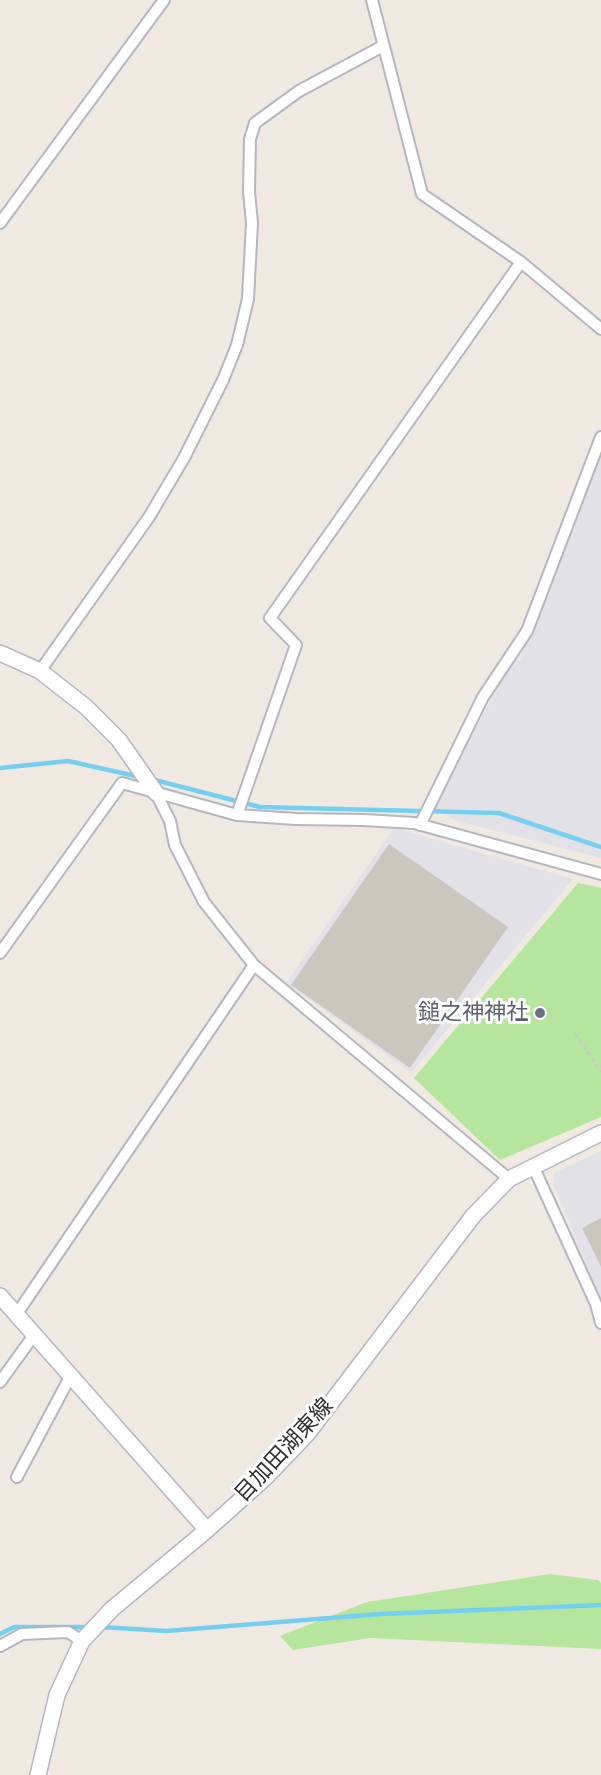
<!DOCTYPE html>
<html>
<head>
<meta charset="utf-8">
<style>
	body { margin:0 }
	canvas { display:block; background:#efe9e1 }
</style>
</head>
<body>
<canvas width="601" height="1775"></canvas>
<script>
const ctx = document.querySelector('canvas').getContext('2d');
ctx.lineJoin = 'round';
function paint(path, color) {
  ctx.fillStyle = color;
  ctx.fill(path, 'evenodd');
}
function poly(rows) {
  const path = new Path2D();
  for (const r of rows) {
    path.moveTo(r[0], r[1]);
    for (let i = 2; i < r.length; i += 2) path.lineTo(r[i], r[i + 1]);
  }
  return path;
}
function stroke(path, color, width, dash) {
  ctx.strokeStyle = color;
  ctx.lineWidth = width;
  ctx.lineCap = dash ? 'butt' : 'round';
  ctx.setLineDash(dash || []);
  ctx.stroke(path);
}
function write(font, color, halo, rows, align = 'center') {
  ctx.font = font + ' "Sofia Sans Condensed","Noto Sans JP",sans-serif';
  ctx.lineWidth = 6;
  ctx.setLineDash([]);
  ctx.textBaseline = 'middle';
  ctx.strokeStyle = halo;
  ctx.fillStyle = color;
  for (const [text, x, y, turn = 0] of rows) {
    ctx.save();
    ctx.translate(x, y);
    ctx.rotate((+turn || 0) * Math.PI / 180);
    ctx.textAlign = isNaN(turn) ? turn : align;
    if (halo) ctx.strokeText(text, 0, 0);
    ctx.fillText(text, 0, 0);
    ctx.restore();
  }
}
const industrial = poly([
	[601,453,601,858,457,821,433,807,511,663,520,660],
	[394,828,573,879,411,1073,286,983],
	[601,1151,601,1301,553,1183,554,1173]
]);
const green = poly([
	[578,883,601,888,601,1117,500,1160,414,1078],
	[550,1574,598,1580,601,1583,601,1649,370,1638,293,1650,280,1636,367,1602]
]);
const stream = poly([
	[0,768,68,761,140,777],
	[151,779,260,807,499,813,601,847],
	[101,1627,166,1631,381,1614,601,1605],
	[0,1634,14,1627,89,1627]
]);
const building = poly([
	[389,844,508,927,410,1068,291,985],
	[542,1004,549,1011,538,1022,531,1015],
	[601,1218,601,1267,582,1228]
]);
const path = poly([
	[575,1033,601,1072]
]);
const street = poly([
	[372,0,422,194,521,262,601,329],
	[0,223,164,0],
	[40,671,149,517,184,458,223,380,237,345,248,299,252,223,249,192,250,139,255,123,299,91,383,46],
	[156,793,170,821,175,845,204,902,254,965,509,1179],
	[237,815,296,645,270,618,521,262],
	[420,825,483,697,527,631,601,437],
	[0,953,122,783,237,815,296,819,364,820,414,823,601,874],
	[533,1166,596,1304,601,1323],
	[16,1315,254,965],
	[0,1382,34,1335],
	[17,1477,71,1375],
	[0,1646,22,1634,68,1632,82,1641]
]);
const secondary = poly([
	[0,653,40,671,86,707,119,740,156,793],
	[0,1296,207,1530],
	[38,1775,57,1695,82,1641,112,1609,207,1530,265,1478,308,1433,473,1216,509,1179,601,1133]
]);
const markers = [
	[540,1013,6,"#6b7280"]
];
const worshipNames = [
	["鎚之神神社",528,1013]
];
const streetNames = [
	["目加田湖東線",285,1451,-47]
];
paint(industrial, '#e3e1e8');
paint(green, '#b6e59e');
stroke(stream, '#75cff0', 4.5);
paint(building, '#cbc7bf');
stroke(street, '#b4b7c1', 14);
stroke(secondary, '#b4b7c1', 18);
stroke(path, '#c9c9c9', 2, [4.5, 3]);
stroke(street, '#fff', 10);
stroke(secondary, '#fff', 15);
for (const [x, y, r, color] of markers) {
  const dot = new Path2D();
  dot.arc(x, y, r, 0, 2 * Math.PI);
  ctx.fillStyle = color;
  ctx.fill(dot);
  stroke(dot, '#fff', 2);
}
write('22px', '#5b616d', '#fff', worshipNames, 'right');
write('22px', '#2e2e2e', '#fff', streetNames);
</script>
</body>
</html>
